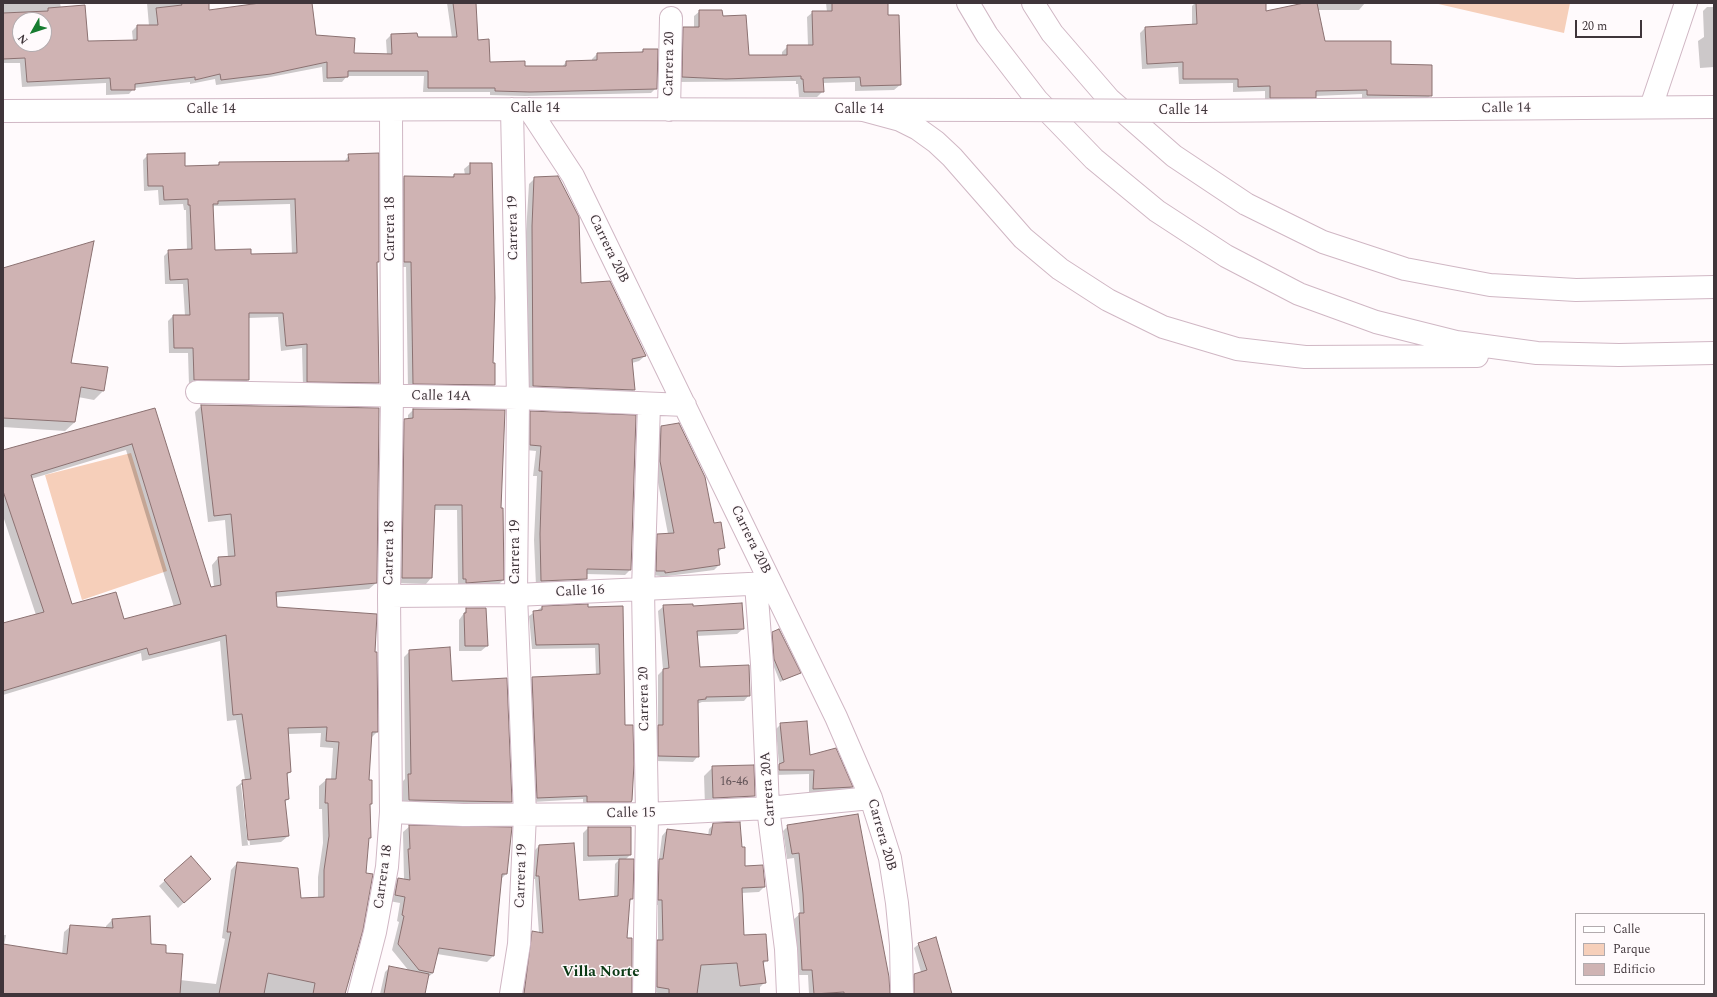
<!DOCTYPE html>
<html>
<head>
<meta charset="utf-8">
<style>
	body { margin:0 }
	#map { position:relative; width:1717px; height:997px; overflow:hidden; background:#fffafc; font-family:Spectral,serif }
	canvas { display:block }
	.frame { position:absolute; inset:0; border:4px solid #3f353a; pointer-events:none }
	.legend { position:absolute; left:1575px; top:913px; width:130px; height:72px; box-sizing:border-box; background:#fffafc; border:1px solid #b2abae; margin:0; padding:5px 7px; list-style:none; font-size:12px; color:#3f353a }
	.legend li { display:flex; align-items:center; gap:8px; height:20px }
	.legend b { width:20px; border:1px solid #b2abae }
	.north { position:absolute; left:12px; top:12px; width:40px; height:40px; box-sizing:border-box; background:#fffafc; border:1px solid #b2abae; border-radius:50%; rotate:231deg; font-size:11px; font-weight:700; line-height:16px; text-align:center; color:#3f353a }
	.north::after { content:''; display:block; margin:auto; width:14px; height:18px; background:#177c30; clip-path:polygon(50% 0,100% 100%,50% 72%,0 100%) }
	.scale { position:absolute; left:1575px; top:20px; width:67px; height:18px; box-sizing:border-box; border:2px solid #3f353a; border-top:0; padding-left:5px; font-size:12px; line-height:14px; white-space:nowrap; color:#3f353a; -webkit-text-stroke:3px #fffafc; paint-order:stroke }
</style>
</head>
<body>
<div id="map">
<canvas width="1717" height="997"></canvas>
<div class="frame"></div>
<ul class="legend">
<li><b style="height:5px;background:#fff"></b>Calle</li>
<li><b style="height:11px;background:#f6cfba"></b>Parque</li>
<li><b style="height:11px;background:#cfb3b3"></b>Edificio</li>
</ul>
<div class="north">N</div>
<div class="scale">20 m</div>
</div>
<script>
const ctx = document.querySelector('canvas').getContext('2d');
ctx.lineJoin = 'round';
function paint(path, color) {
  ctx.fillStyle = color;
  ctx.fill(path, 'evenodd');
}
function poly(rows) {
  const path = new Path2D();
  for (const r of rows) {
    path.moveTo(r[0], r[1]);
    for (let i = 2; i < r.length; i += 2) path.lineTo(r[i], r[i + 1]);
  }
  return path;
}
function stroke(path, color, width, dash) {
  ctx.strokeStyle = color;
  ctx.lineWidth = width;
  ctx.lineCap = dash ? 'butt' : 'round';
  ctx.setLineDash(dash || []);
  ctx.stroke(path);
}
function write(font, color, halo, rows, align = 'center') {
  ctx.font = font + ' Spectral,serif';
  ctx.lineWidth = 3;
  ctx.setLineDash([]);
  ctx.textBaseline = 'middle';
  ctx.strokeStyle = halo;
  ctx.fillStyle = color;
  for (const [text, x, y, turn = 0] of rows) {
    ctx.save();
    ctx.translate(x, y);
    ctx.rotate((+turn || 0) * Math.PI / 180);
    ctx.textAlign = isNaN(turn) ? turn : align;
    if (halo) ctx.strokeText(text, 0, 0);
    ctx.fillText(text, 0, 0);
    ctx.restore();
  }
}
const green = poly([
	[1434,3,1570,3,1564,33],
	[131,453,167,571,82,600,45,475]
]);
const shadow = poly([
	[3,3,60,3,61,8,88,42,133,41,132,31,137,26,149,26,147,3,208,3,209,11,254,5,253,3,311,3,316,36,353,54,387,55,386,40,391,35,416,34,417,38,452,38,447,3,475,3,477,41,489,63,524,67,562,67,566,62,592,62,592,59,597,54,640,53,643,50,656,88,651,93,525,96,490,95,490,92,423,92,424,76,347,76,342,82,323,82,322,67,265,78,216,85,215,79,190,84,190,82,134,88,129,94,106,95,106,83,22,87,20,63,3,63],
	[20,20,44,20,44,44,20,44],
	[826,3,887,3,887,16,900,85,894,90,855,91,855,82,822,83,823,91,817,97,799,97,798,84,796,84,796,81,677,82,678,34,684,28,694,28,694,16,700,11,722,17,748,56,782,56,782,52,788,46,808,46,807,17,813,12,827,12],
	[1195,3,1265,3,1265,12,1309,3,1365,3,1359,10,1317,10,1324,42,1390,65,1431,95,1426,100,1362,100,1362,94,1315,96,1310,102,1265,103,1265,91,1233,92,1233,83,1179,84,1178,67,1142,69,1140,33,1145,28,1192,25,1192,6],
	[1707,7,1714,7,1714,67,1700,68,1698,41,1704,37,1703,11],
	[148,155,184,167,217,166,219,163,344,162,349,155,378,261,376,263,378,382,373,388,303,386,302,348,281,351,278,317,248,318,248,380,243,385,189,385,188,353,169,353,168,321,173,316,185,316,183,284,165,284,164,256,169,251,187,251,186,210,184,210,183,204,159,205,158,190,144,191,143,160],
	[290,204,292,254,250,255,214,251,213,208,214,206],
	[470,164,494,385,489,390,408,389,406,267,399,267,399,183,404,177,451,178,454,175,465,175,464,169],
	[535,178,580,284,645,356,639,361,632,363,634,390,628,396,528,392,526,233,529,184],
	[3,269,70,364,107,368,103,391,94,400,78,397,75,422,65,431,3,427],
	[201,406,378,409,376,583,369,589,275,597,276,608,374,653,377,732,371,738,368,781,371,804,369,806,370,838,368,840,344,994,3,994,3,935,6,935,4,945,62,955,64,932,71,926,106,929,106,926,113,919,164,954,180,980,216,984,225,939,222,938,231,870,237,863,300,899,318,898,318,877,323,843,322,809,319,809,319,786,326,780,331,780,333,748,320,747,321,733,288,734,290,772,286,776,288,799,284,803,288,836,281,842,242,846,236,787,245,780,236,720,227,721,220,641,142,661,141,653,3,695,3,624,36,615,3,516,3,451,154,409,211,588,214,588,212,565,218,558,228,557,225,520,208,522,195,412],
	[126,450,174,607,124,620,71,606,31,479],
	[241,785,243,785,250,845,248,845],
	[413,410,500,509,503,580,497,586,461,588,461,584,458,584,457,510,434,510,431,578,426,584,396,583,399,425,405,420,408,419,408,415],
	[531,412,630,570,625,575,586,574,586,579,581,584,536,586,534,540,537,476,533,476,536,451,525,450,525,418],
	[661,427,724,547,718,552,719,565,714,570,660,577,660,576,652,575,653,540,658,535,668,534,655,467,656,432],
	[664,606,692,607,743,629,737,634,696,636,699,668,749,695,744,701,702,702,697,704,698,756,693,762,654,761,653,732,658,726,658,675,663,670,658,611],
	[542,607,622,607,624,726,631,800,627,804,583,806,583,799,533,802,528,683,532,678,596,675,595,648,532,649,529,616],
	[467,609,487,646,481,651,459,651,459,620],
	[773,633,800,673,780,682,772,662,770,636],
	[410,651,451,682,511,802,505,808,403,806,403,781,405,779,404,657],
	[781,724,809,756,852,787,847,792,809,794,809,774,774,775,774,770,779,765,776,729],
	[713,767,754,796,745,804,705,806,704,776],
	[714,824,744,867,764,887,759,892,741,893,743,936,767,960,763,964,765,982,760,987,760,994,664,994,652,992,653,946,658,941,658,905,653,905,654,865,659,860,662,836,667,830,708,836,709,829],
	[410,826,511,828,506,874,501,879,493,956,487,962,437,954,433,973,427,978,424,994,380,994,385,972,390,967,409,971,392,950,399,922,397,921,400,903,389,901,392,885,398,879,404,880,403,832],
	[788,826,885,994,809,994,808,975,797,975,794,919,800,914,799,900,794,858,787,859,783,831],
	[588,828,630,855,625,860,632,899,629,902,626,939,632,994,521,994,529,936,532,932,539,933,535,879,533,879,535,850,539,846,578,901,614,898,615,864,619,860,583,861,583,833],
	[191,857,210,879,178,908,159,886],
	[919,944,951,994,915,994,910,979,915,974,921,972,914,948]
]);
const building = poly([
	[181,3,209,3,209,10,260,3,312,3,316,35,355,38,354,53,392,54,391,34,417,33,418,37,457,37,453,3,476,3,478,40,489,39,490,62,525,61,525,66,566,66,566,61,597,60,597,53,643,52,643,49,658,49,657,89,530,92,495,91,495,88,428,88,428,71,348,71,348,77,327,78,327,62,271,74,221,80,220,74,195,80,195,77,135,84,135,90,111,90,110,78,27,82,25,58,3,59,3,13,48,11,48,8,85,5,88,41,137,40,137,25,158,25,156,8,182,5,181,3],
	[20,20,44,20,44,44,20,44,20,20],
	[832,3,888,3,888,15,899,15,901,85,861,86,860,77,823,78,824,92,804,92,803,79,801,79,801,76,726,79,682,77,683,27,699,27,699,10,722,10,723,16,746,15,749,55,787,55,787,45,813,45,812,11,832,11,832,3],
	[1196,3,1266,3,1266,11,1304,3,1317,3,1325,41,1391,41,1391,64,1432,65,1432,96,1367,95,1367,90,1316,91,1316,98,1270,98,1270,86,1238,87,1238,79,1183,79,1183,62,1147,64,1145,27,1197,24,1196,3],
	[185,153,185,166,219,165,219,162,349,161,348,154,379,153,379,262,377,262,379,383,307,382,307,344,286,346,283,313,249,313,249,380,194,380,193,348,174,348,173,315,190,315,188,279,170,280,168,250,192,249,190,205,188,205,188,199,164,200,163,186,148,186,147,154,185,153],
	[295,199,297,253,251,254,251,249,215,250,213,204,218,204,218,201,295,199],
	[470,163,492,163,495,298,493,363,495,363,495,385,413,384,411,262,404,262,404,176,454,177,454,174,470,174,470,163],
	[558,176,579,217,581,283,610,281,646,356,632,359,635,390,533,386,532,226,534,177,558,176],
	[94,241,71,363,108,367,104,391,81,387,75,422,3,418,3,268,94,241],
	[201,405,379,408,377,583,276,592,277,607,377,614,375,652,377,652,378,732,372,732,369,780,372,780,372,804,370,804,371,838,369,838,366,873,373,874,363,930,345,994,313,994,315,983,268,973,264,994,219,994,231,932,227,932,237,862,298,868,301,898,324,897,324,870,329,836,328,803,325,803,326,779,336,779,339,742,326,741,327,727,288,728,291,772,287,773,289,799,285,800,289,836,248,840,242,780,251,779,242,714,233,715,226,635,149,655,147,648,3,691,3,623,44,612,3,491,3,450,155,408,211,587,221,585,218,557,235,556,231,514,214,516,201,405],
	[132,444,181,604,124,619,116,592,72,604,31,475,132,444],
	[413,409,505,410,501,508,503,508,504,580,466,583,466,579,463,579,462,505,435,505,432,578,402,578,404,419,413,418,413,409],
	[530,411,636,415,631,570,587,569,587,579,541,581,540,534,542,471,539,471,541,446,530,445,530,411],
	[679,423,705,477,714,523,721,522,725,548,718,549,720,565,665,573,665,571,656,571,657,534,674,533,660,461,661,426,679,423],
	[742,603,744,629,697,631,700,667,749,665,750,696,706,697,706,699,698,700,699,757,658,756,658,725,663,725,663,669,669,668,663,605,693,604,693,606,742,603],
	[588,604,588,607,623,606,625,725,633,725,634,764,632,800,631,802,587,802,587,796,537,798,532,677,600,674,599,644,536,645,533,611,542,610,542,606,588,604],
	[466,608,486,608,488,646,465,646,464,613,466,613,466,608],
	[779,629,801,673,783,680,774,659,772,632,779,629],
	[450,647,452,681,507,678,512,802,409,800,408,774,411,774,409,650,450,647],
	[807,721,810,755,836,748,853,787,813,789,814,770,779,770,779,764,784,762,780,723,807,721],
	[754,765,755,796,713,798,712,766,754,765],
	[858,814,889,977,890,994,844,994,844,992,814,994,812,970,802,970,799,913,804,913,803,894,799,853,792,854,787,825,858,814],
	[740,822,742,847,745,847,745,866,763,865,765,887,742,888,744,935,766,934,768,961,763,961,766,983,740,986,737,963,701,965,697,994,669,994,669,989,657,987,657,940,663,940,662,900,658,900,659,859,663,859,667,829,711,835,713,823,740,822],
	[409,825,512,827,507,874,502,874,494,956,439,948,433,973,419,970,398,944,404,916,402,915,405,897,395,895,398,878,410,880,408,849,410,849,409,825],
	[588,827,631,827,631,855,588,856,588,827],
	[574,843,579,900,618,896,619,859,634,859,633,899,630,899,627,938,632,938,632,994,524,994,532,931,543,933,539,876,536,876,539,845,574,843],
	[191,856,211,879,184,903,164,880,191,856],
	[150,916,151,944,166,945,166,953,183,954,180,994,3,994,3,944,67,954,70,925,113,928,112,919,150,916],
	[936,937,952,994,914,994,914,974,927,970,918,943,936,937],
	[389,966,429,974,425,994,384,994,389,966]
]);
const minor = poly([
	[1651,107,1686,3],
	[529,109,573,176,836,717,871,798,890,858,897,903,901,945,902,994],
	[669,110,671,18],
	[3,111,512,109,1008,110],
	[1192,111,1714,107],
	[197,392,518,398,685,405],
	[756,584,762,664,768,808,786,949,788,994],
	[389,596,516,595,770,583],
	[391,812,463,815,647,814,768,808,871,798],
	[359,994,375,932,387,867,391,812,389,596,392,397,391,110],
	[511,994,519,944,525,815,516,595,518,398,512,109],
	[644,994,647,814,643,589,649,405]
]);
const highway = poly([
	[968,3,987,35,1037,100,1094,159,1157,211,1226,256,1299,294,1376,322,1456,342,1537,353,1619,355,1714,353],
	[1033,3,1052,33,1109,99,1174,156,1246,204,1323,242,1405,269,1490,285,1576,290,1714,287],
	[863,110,900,120,918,129,936,142,952,157,1023,238,1060,269,1108,300,1163,327,1237,349,1305,357,1477,356]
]);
const minorBridge = poly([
	[1008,110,1192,111]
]);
const numberNames = [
	["16-46",734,783]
];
const streetNames = [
	["Carrera 20",670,64,-89],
	["Calle 14",535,109],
	["Calle 14",1506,109,-1],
	["Calle 14",211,110],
	["Calle 14",859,110],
	["Calle 14",1183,111],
	["Carrera 19",514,228,-91],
	["Carrera 18",391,229,-90],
	["Carrera 20B",608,249,64],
	["Calle 14A",441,397,1],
	["Carrera 20B",750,540,64],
	["Carrera 19",516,552,-90],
	["Carrera 18",390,553,-89],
	["Calle 16",580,592,-3],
	["Carrera 20",645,699,-91],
	["Carrera 20A",769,789,-94],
	["Calle 15",631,814,-1],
	["Carrera 20B",881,835,74],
	["Carrera 19",522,876,-88],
	["Carrera 18",384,877,-82]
];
const neighbourhoodNames = [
	["Villa Norte",601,973]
];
paint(green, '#f6cfba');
paint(shadow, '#0003');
paint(building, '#cfb3b3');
stroke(building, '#8b7171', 1);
stroke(minor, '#d0b7c4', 24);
stroke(highway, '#d0b7c4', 24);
stroke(minor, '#fff', 22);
stroke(highway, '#fff', 22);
stroke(minorBridge, '#d0b7c4', 24, []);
stroke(minorBridge, '#fff', 22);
write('12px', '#635458', null, numberNames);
write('14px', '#3f353a', '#fffafc', streetNames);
write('bold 15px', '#0a3914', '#fffafc', neighbourhoodNames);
</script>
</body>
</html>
